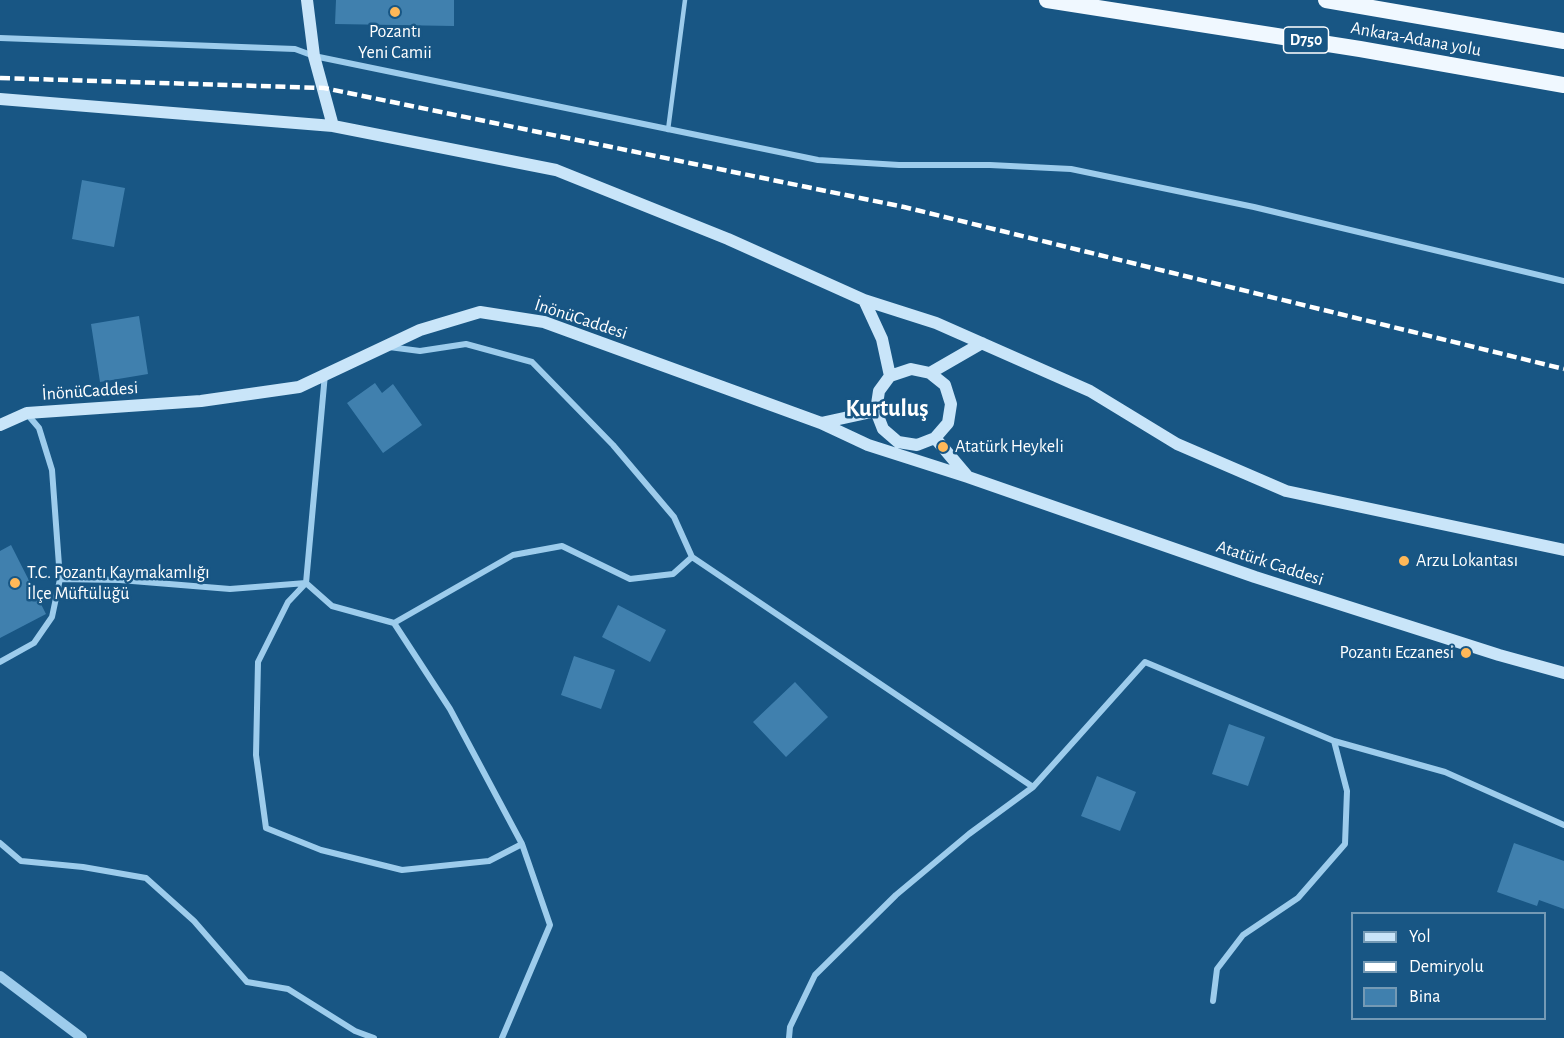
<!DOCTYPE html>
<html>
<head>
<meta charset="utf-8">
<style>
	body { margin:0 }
	#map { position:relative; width:1564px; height:1038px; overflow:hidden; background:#185684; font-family:"Alegreya Sans",sans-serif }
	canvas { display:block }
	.legend { position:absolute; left:1351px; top:912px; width:195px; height:108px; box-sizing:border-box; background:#185684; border:2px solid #749ab5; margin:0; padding:8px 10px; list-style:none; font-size:18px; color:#fff }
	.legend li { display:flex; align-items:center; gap:12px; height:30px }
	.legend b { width:30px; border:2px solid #749ab5 }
</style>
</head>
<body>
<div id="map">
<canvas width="1564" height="1038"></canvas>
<ul class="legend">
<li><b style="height:8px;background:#c9e5f9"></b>Yol</li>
<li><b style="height:8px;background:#fff"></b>Demiryolu</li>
<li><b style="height:16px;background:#4080ae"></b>Bina</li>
</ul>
</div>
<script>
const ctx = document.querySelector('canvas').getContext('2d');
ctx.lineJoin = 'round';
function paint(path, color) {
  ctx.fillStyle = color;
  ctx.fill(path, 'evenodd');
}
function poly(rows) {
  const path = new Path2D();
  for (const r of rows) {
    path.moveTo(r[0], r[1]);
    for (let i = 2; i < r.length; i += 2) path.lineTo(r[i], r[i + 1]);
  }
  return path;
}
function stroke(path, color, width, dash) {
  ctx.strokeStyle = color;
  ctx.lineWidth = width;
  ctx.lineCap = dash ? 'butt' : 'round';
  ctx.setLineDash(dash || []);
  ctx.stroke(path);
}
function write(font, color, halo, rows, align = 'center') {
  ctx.font = font + ' "Alegreya Sans",sans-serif';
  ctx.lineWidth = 5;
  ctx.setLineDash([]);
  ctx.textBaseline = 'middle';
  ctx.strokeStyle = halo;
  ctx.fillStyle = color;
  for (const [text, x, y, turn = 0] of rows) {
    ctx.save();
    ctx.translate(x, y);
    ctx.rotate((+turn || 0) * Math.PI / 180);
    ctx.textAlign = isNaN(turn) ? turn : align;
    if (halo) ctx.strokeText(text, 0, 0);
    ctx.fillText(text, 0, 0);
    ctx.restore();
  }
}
const building = poly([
	[336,0,454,0,454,26,335,24],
	[82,180,125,188,114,247,72,239],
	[139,316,148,374,100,382,91,324],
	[375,383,382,393,393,384,422,425,383,453,347,403],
	[11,545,46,614,0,638,0,551],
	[618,605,666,630,650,662,602,637],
	[574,656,615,670,601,709,561,695],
	[795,682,828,717,786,757,753,722],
	[1229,724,1265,737,1248,786,1212,774],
	[1097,776,1136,792,1120,831,1081,816],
	[1514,843,1564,861,1564,909,1539,900,1537,906,1497,892]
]);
const service = poly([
	[668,130,685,0]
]);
const minor = poly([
	[0,38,295,49,314,56,818,160,899,165,990,165,1071,169,1254,207,1564,281],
	[389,347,420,351,466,344,532,362,613,445,674,517,692,557,1033,787,1145,662,1334,741,1445,772,1564,825],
	[325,374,306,583,332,606,394,623,450,709,522,844,550,925,502,1038],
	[60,579,120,580,230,589,306,583],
	[306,583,288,602,258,662,256,755,266,828,321,850,402,870,489,861,522,844],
	[394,623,513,555,562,546,630,579,673,574,692,557],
	[0,662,34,643,52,617,60,579,52,470,39,428,27,414],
	[0,843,21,861,83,867,146,878,194,921,247,982,288,989,355,1031,374,1038],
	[1213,1001,1217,969,1243,935,1298,898,1345,844,1347,791,1334,741],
	[789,1038,790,1027,815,975,896,895,969,834,1033,787]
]);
const tertiary = poly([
	[0,976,82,1038]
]);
const secondary = poly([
	[307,0,314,56,333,126],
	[0,99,333,126,556,170,728,239,864,300,936,323,1090,391,1177,444,1286,491,1564,550],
	[864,300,882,339,890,376],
	[930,373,945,385,951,404,948,423,935,438,917,445,898,442,883,429,876,411,879,391,890,376,911,369,930,373,982,343],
	[821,423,876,411],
	[0,425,27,413,201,401,299,387,420,330,480,312,544,322,821,423,868,445,968,477,1255,577,1499,655,1564,673],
	[935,438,968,477]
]);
const trunk = poly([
	[1047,0,1360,49,1564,85],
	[1326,0,1564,41]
]);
const rail = poly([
	[0,78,324,88,904,207,1564,369]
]);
const markers = [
	[395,12,6,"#ffb858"],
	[943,447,6,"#ffb858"],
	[1404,561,6,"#ffb858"],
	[15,583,6,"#ffb858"],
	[1466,653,6,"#ffb858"]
];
const shields = [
	[1306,40,45]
];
const shieldNames = [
	["D750",1306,40]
];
const poiNames = [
	["Pozantı",395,32,"center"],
	["Yeni Camii",395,53,"center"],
	["Atatürk Heykeli",955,447],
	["Arzu Lokantası",1416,561],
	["T.C. Pozantı Kaymakamlığı",27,573],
	["İlçe Müftülüğü",27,594],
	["Pozantı Eczanesi",1454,653,"right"]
];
const streetNames = [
	["Ankara-Adana yolu",1416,39,10],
	["İnönüCaddesi",581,319,18],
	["İnönüCaddesi",90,391,-4],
	["Atatürk Caddesi",1270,563,18]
];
const districtNames = [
	["Kurtuluş",887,409]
];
paint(building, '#4080ae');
stroke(service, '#9dccec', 4.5);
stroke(minor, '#9dccec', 6);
stroke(tertiary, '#9dccec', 10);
stroke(secondary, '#c9e5f9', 12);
stroke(trunk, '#f0f8ff', 16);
stroke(rail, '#fff', 4.5, [10, 4.5]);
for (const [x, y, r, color] of markers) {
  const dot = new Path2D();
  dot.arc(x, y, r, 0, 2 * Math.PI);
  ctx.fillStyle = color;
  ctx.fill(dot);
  stroke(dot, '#185684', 2);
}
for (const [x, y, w] of shields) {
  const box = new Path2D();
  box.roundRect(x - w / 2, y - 13, w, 26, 4.5);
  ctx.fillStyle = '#185684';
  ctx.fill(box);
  stroke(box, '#fff', 1.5);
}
write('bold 16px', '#fff', null, shieldNames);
write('18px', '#fff', '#185684', poiNames, 'left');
write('18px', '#fff', '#185684', streetNames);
write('bold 24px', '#fff', '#185684', districtNames);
</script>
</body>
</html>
